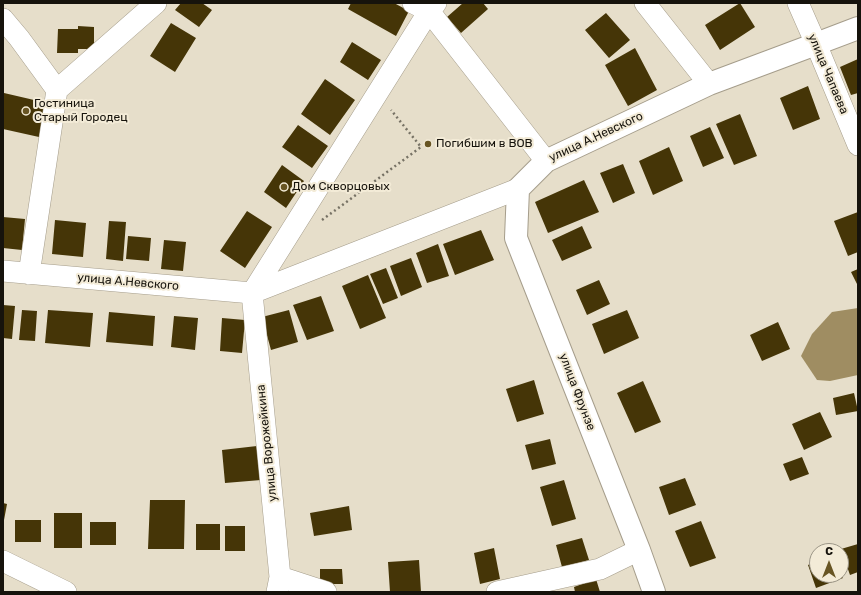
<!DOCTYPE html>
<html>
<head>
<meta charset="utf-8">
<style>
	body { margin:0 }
	#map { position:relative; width:861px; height:595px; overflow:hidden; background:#e6deca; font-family:Rubik,sans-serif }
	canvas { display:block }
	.frame { position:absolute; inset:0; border:4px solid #16130c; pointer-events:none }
	.north { position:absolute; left:809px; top:543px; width:40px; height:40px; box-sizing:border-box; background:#f3ebd7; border:1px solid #9b9586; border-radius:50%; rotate:0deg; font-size:11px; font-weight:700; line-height:16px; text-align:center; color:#16130c }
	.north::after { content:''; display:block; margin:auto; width:14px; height:18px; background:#685523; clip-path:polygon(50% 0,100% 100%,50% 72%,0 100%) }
</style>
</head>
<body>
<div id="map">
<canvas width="861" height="595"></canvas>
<div class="frame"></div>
<div class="north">С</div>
</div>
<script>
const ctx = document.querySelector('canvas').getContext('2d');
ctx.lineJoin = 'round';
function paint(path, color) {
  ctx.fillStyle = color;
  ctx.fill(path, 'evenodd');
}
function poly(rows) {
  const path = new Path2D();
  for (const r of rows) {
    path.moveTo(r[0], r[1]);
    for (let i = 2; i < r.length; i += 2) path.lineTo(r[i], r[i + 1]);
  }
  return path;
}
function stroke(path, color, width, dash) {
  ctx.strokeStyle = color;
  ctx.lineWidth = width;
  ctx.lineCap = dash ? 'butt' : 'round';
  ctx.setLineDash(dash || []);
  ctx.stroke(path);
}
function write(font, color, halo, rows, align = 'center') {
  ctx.font = font + ' Rubik,sans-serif';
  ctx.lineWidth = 4;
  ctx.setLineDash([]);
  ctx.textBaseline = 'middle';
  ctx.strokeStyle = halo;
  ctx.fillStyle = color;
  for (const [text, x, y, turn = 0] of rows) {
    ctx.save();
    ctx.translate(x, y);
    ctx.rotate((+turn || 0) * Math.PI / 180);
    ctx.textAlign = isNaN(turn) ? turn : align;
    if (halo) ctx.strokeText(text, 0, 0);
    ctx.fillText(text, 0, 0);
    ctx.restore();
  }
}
const water = poly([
	[858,308,858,375,830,381,817,380,801,356,812,334,832,312]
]);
const building = poly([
	[181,3,202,3,212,10,199,27,175,10],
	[351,3,394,3,409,11,396,36,348,9],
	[463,3,483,3,488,9,461,33,447,17],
	[740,3,755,27,720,50,705,25],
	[606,13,630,40,609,58,585,30],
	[171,23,196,38,175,72,150,56],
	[78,26,94,27,94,49,78,49,78,53,57,53,58,29,78,29],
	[352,42,381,60,368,80,340,62],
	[635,48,657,90,628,106,605,65],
	[858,59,858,93,851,95,840,67],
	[325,79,355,100,330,135,301,114],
	[808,86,820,119,793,130,780,98],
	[4,93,47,103,39,137,3,129],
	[740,114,757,156,734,165,716,124],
	[298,125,328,146,312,168,282,147],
	[710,127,724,158,703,167,690,136],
	[669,147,683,181,653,195,639,161],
	[623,164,635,193,613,203,600,173],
	[282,165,304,181,286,208,264,192],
	[584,180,599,212,548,233,535,202],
	[247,211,272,227,245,268,220,251],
	[858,212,858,252,848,256,834,221],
	[3,217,25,219,22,250,3,248],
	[55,220,86,223,83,257,52,254],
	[109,221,126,222,123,261,106,259],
	[582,226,592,248,562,261,552,240],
	[481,230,494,260,455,275,443,244],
	[128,236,151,238,149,261,126,259],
	[164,240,186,242,183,271,161,269],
	[438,244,449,276,427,283,416,253],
	[411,258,422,287,401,296,390,266],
	[386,268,398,298,383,304,370,274],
	[858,269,858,286,851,272],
	[368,275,386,318,360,329,342,286],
	[599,280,610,304,587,315,576,290],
	[321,296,334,331,307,340,293,305],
	[3,305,15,306,12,339,3,338],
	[22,310,37,311,35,341,19,340],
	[48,310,93,313,90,347,45,343],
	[289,310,298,342,271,350,262,317],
	[627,310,639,338,604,354,592,324],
	[109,312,155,316,153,346,106,342],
	[174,316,198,318,195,350,171,347],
	[222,318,245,320,242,353,220,351],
	[778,322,790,349,762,361,750,335],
	[534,380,544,414,517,422,506,389],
	[643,381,661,422,635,433,617,393],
	[854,393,858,411,836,415,833,398],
	[820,412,832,437,804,450,792,424],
	[550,439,556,464,532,470,525,445],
	[257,446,261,480,225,483,222,450],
	[802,457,809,474,790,481,783,464],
	[685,478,696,505,669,515,659,487],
	[564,480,576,519,552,526,540,487],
	[150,500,185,500,184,549,148,549],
	[3,503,7,504,4,520,3,520],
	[349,506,352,530,314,536,310,513],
	[54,513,82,513,82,548,54,548],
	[15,520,41,520,41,542,15,542],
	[701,521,716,558,690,567,675,531],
	[90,522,116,522,116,545,90,545],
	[196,524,220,524,220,550,196,550],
	[225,526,245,526,245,551,225,551],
	[582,538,589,560,562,567,556,545],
	[858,544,858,572,850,575,841,549],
	[494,548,500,579,480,584,474,553],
	[419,560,421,592,390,592,388,562],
	[817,561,817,575,841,575,843,578,816,588,808,565],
	[320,569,342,569,343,584,320,584],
	[596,579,600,592,575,592,574,587]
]);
const path = poly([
	[322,220,421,147,391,110]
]);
const minor = poly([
	[413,3,429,11,546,161],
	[645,3,709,84],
	[798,3,816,44,858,145],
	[3,19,19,38,57,90],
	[3,271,252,293,518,189],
	[29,274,57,90,156,3],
	[252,293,429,11,436,3],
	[252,293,280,577,277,592],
	[3,561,66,592],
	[280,577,326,592],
	[497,592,600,569,639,550]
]);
const tertiary = poly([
	[654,592,639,550,516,238,518,189,546,161,709,84,816,44,858,28]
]);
const markers = [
	[26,111,4,"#685523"],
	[428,144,4,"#685523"],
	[284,187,4,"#685523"]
];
const streetNames = [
	["улица Чапаева",828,74,67],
	["улица А.Невского",596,137,-25],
	["улица А.Невского",128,282,5],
	["улица Фрунзе",577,392,69],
	["улица Ворожейкина",267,443,-96]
];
const poiNames = [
	["Гостиница",34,104],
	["Старый Городец",34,118],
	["Погибшим в ВОВ",436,144],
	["Дом Скворцовых",292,187]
];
paint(water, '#9f8d62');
paint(building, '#453507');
stroke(minor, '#a59d8b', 22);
stroke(tertiary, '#a59d8b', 24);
stroke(path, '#777265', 2.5, [2, 3]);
stroke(minor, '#fff', 21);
stroke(tertiary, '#fff', 22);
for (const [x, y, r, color] of markers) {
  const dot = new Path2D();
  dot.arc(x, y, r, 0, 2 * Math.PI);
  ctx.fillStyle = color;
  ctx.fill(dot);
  stroke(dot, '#f3ebd7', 1.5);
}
write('12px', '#16130c', '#f3ebd7', streetNames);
write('12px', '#16130c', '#f3ebd7', poiNames, 'left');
</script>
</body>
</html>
